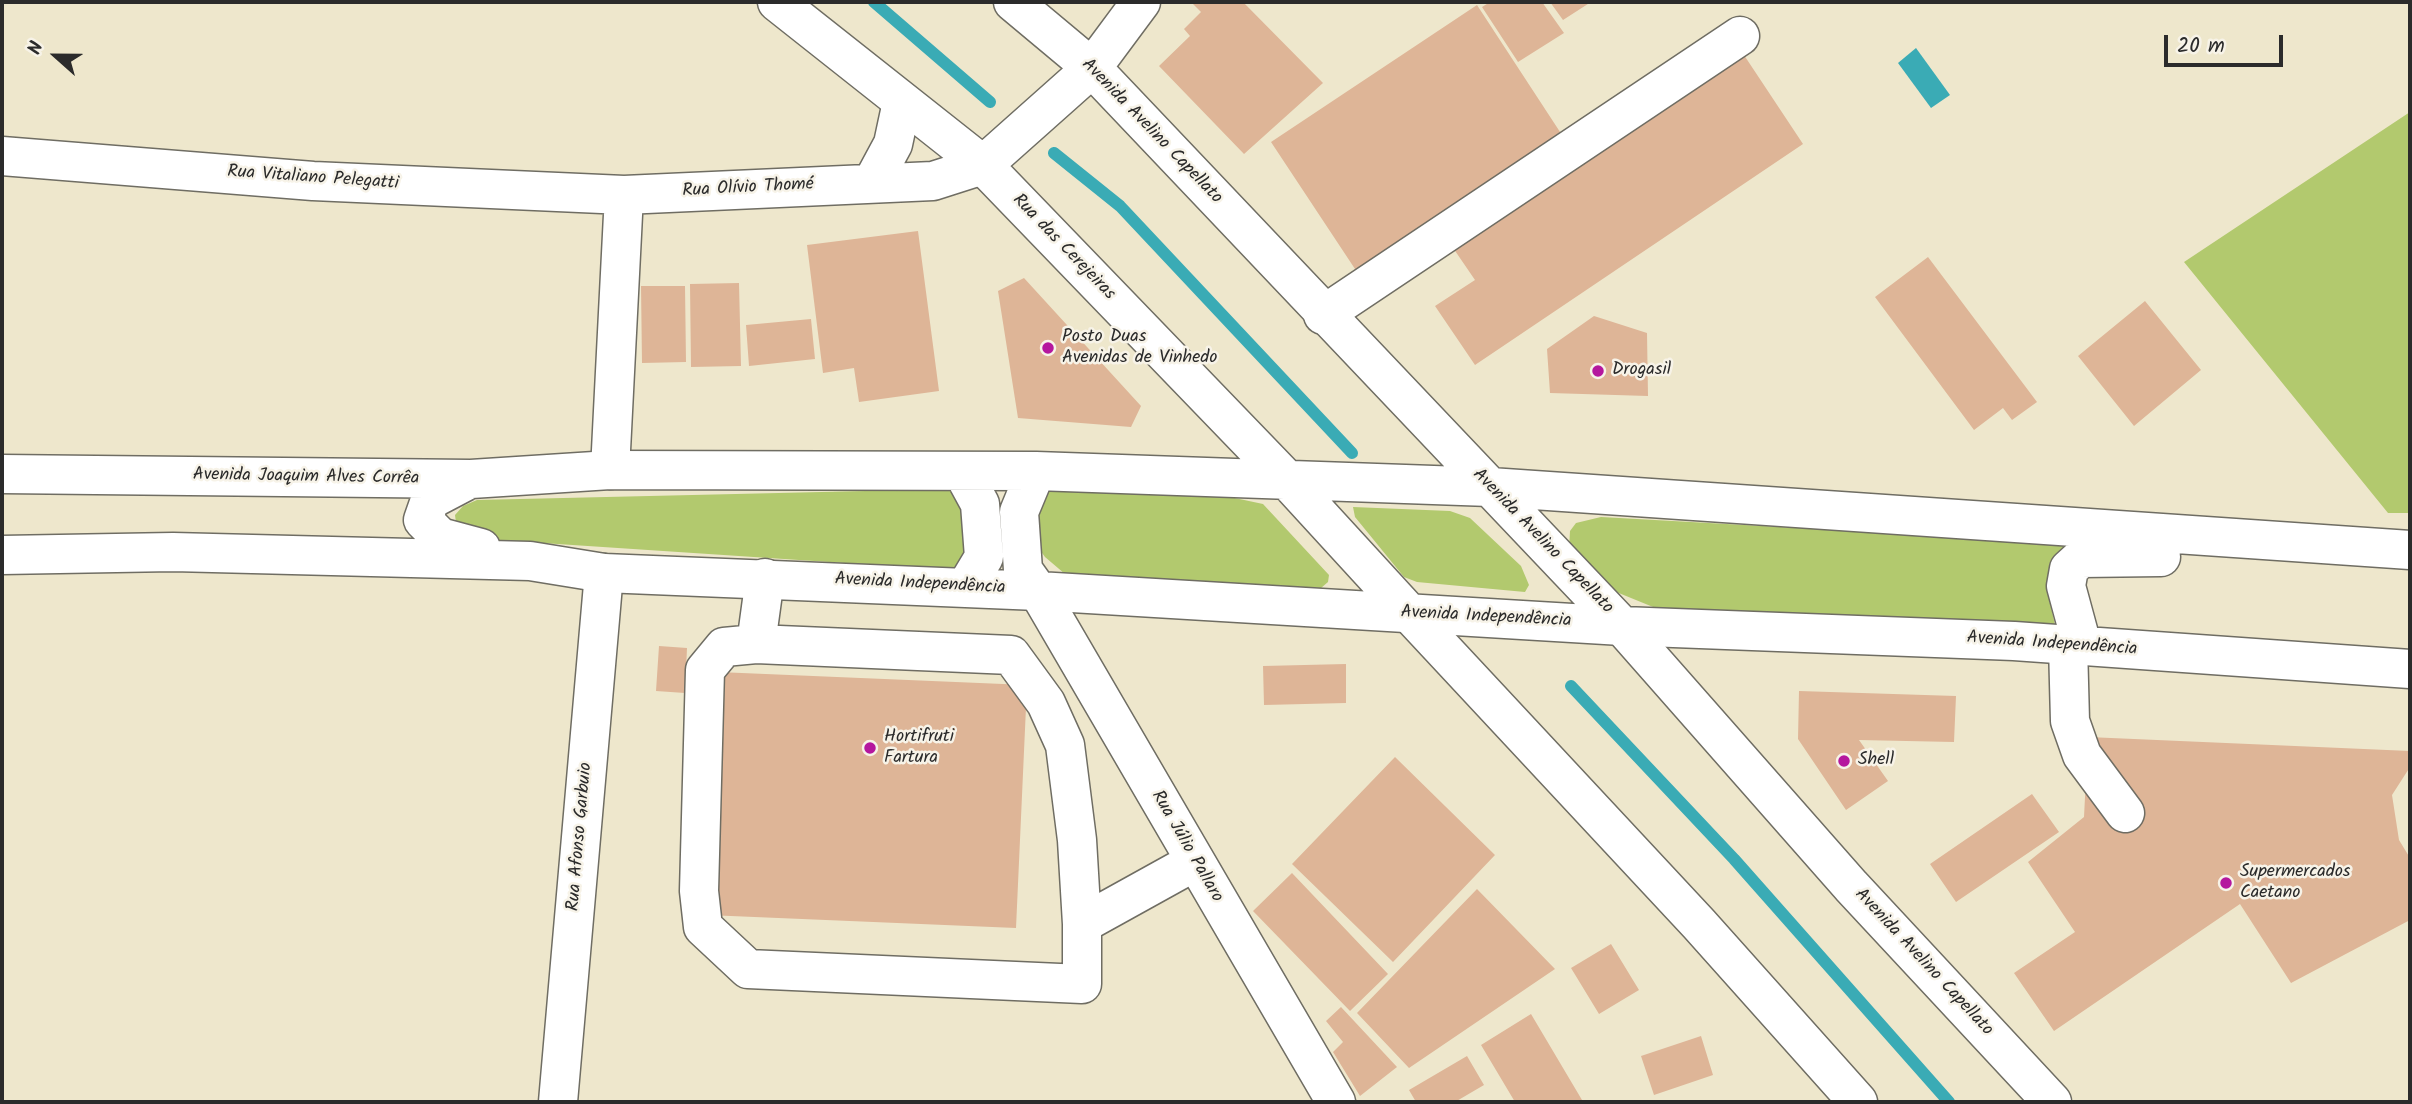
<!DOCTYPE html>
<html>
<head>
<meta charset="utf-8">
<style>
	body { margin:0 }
	#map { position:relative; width:2412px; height:1104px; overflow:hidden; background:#eee7cc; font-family:Kalam,sans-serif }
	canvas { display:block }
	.frame { position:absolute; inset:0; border:4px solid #2b2b2b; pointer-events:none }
	.north { position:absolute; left:21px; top:21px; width:70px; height:70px; -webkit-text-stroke:5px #f7f3e8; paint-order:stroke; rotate:291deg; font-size:19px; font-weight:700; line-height:28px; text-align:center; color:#2b2b2b }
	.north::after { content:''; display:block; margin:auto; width:24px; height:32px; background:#2b2b2b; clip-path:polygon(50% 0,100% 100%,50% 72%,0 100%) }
	.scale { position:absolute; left:2164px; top:35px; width:119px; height:32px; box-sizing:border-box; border:4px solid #2b2b2b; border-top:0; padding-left:9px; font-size:21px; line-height:24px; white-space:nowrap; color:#2b2b2b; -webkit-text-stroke:5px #f7f3e8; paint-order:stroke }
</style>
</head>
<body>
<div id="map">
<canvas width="2412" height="1104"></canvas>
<div class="frame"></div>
<div class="north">N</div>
<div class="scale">20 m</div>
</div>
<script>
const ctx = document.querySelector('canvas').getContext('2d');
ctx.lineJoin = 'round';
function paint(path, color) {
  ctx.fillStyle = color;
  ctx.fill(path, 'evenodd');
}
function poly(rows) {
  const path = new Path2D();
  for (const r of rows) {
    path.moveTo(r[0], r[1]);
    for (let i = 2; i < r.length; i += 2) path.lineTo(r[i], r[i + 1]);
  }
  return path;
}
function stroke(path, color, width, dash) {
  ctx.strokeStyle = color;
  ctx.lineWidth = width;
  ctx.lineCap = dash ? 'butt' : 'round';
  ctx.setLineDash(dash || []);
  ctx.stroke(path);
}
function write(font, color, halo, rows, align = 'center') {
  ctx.font = font + ' Kalam,sans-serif';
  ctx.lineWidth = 5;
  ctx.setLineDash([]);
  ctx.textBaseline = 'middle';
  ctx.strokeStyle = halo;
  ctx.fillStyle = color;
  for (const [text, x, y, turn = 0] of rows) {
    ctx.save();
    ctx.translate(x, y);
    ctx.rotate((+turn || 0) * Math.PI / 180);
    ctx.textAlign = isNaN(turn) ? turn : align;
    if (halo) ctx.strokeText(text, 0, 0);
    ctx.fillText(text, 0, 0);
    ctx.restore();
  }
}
const green = poly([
	[2410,112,2410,513,2388,513,2184,262],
	[1050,487,1230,497,1263,504,1329,575,1328,582,1321,588,1065,574,1045,557,1035,543,1032,507],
	[951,489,965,497,975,537,963,566,950,570,467,538,457,531,455,515,463,506,477,500],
	[1353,507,1450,511,1470,518,1521,566,1529,585,1525,592,1417,582,1404,577,1355,517],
	[1601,517,2067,543,2049,571,2047,590,2056,629,1658,609,1604,587,1569,549,1570,531,1576,523]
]);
const water = poly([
	[1916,48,1950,95,1931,108,1898,63]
]);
const stream = poly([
	[874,2,990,102],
	[1054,153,1120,206,1352,453],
	[1571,686,1734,859,1949,1102]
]);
const building = poly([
	[1195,2,1243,2,1323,83,1244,154,1159,66,1190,36,1184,29,1201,12,1193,4],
	[1490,2,1542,2,1564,33,1518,62,1482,7],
	[1550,2,1591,2,1563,20],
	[1477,5,1562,135,1357,272,1271,142],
	[1738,46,1803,144,1475,365,1435,306,1475,280,1449,242],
	[918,231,939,391,859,402,854,368,823,373,807,245],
	[1928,257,2037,402,2012,420,2003,408,1974,430,1875,297],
	[1024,278,1141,406,1131,427,1018,418,998,291],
	[739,283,741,366,691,367,690,284],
	[641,286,685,286,686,362,642,363],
	[2145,301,2201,370,2134,426,2078,356],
	[1594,316,1647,333,1648,396,1550,393,1547,349],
	[811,319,815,359,749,366,746,325],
	[659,646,687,648,685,693,656,691],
	[1346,664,1346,703,1264,705,1263,666],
	[718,672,1027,685,1016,928,707,915],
	[1799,691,1956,696,1954,742,1859,740,1888,781,1846,810,1798,739],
	[2088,737,2410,751,2410,767,2392,795,2399,840,2410,858,2410,920,2291,983,2240,904,2054,1031,2014,973,2075,932,2028,862,2084,817],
	[1395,757,1495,855,1393,962,1292,864],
	[2032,794,2059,832,1956,902,1930,864],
	[1292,873,1388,974,1350,1011,1253,911],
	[1477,889,1555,969,1409,1068,1357,1013],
	[1611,944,1639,990,1599,1014,1571,968],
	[1341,1007,1397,1067,1360,1096,1333,1052,1343,1042,1326,1021],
	[1531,1014,1582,1100,1579,1102,1515,1102,1481,1045],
	[1701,1036,1713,1075,1654,1095,1641,1056],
	[1467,1056,1484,1085,1455,1102,1416,1102,1409,1090]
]);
const minor = poly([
	[2,156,313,181,624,195,933,181,983,165],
	[872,183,893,144,902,102],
	[1323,315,1740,36],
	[610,470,624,195],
	[1038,591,1336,1102],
	[1410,614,1699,924,1858,1102],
	[1622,626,1851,886,2052,1102],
	[756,644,1011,655,1046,703,1065,745,1077,840,1082,924,1082,984,748,969,703,927,699,891,705,670,724,647,756,644],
	[756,644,765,578],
	[2068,645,2070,721,2082,755,2125,813],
	[1082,924,1194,862],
	[558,1102,604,573]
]);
const major = poly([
	[777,2,983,165,1289,482,1410,614],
	[1013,2,1092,68,1622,626],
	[983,165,1092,68,1141,2],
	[962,471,980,504,984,557,966,587],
	[1036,471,1019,512,1023,570,1038,591],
	[2,474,471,479,610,470,1036,471,1490,487,2410,550],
	[470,479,430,500,423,520,440,537,481,548],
	[2,555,173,552,530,561,604,573,1038,591,1622,626,2014,641,2410,669],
	[2082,645,2066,586,2069,569,2081,558,2161,557]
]);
const markers = [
	[1048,348,7,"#b5179e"],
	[1598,371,7,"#b5179e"],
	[870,748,7,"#b5179e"],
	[1844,761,7,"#b5179e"],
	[2226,883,7,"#b5179e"]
];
const streetNames = [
	["Avenida Avelino Capellato",1151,132,46],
	["Rua Vitaliano Pelegatti",313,179,4],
	["Rua Olívio Thomé",748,189,-3],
	["Rua das Cerejeiras",1063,248,46],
	["Avenida Joaquim Alves Corrêa",306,478,1],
	["Avenida Avelino Capellato",1542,542,46],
	["Avenida Independência",920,585,3],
	["Avenida Independência",1486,618,3],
	["Avenida Independência",2052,645,4],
	["Rua Afonso Garbuio",581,837,-85],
	["Rua Júlio Pallaro",1186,847,60],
	["Avenida Avelino Capellato",1923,963,47]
];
const poiNames = [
	["Posto Duas",1062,338],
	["Avenidas de Vinhedo",1062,359],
	["Drogasil",1612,371],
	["Hortifruti",884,738],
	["Fartura",884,759],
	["Shell",1858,761],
	["Supermercados",2240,873],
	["Caetano",2240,894]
];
paint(green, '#b2c96e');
paint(water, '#3aabb5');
stroke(stream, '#3aabb5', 12);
paint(building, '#deb597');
stroke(minor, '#6f6d63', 41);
stroke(major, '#6f6d63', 41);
stroke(minor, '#fff', 38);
stroke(major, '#fff', 38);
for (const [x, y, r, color] of markers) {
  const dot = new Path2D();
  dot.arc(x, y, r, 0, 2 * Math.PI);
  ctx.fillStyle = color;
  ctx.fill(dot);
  stroke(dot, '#f7f3e8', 2.5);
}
write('18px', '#2b2b2b', '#f7f3e8', streetNames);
write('18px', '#2b2b2b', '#f7f3e8', poiNames, 'left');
</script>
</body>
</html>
